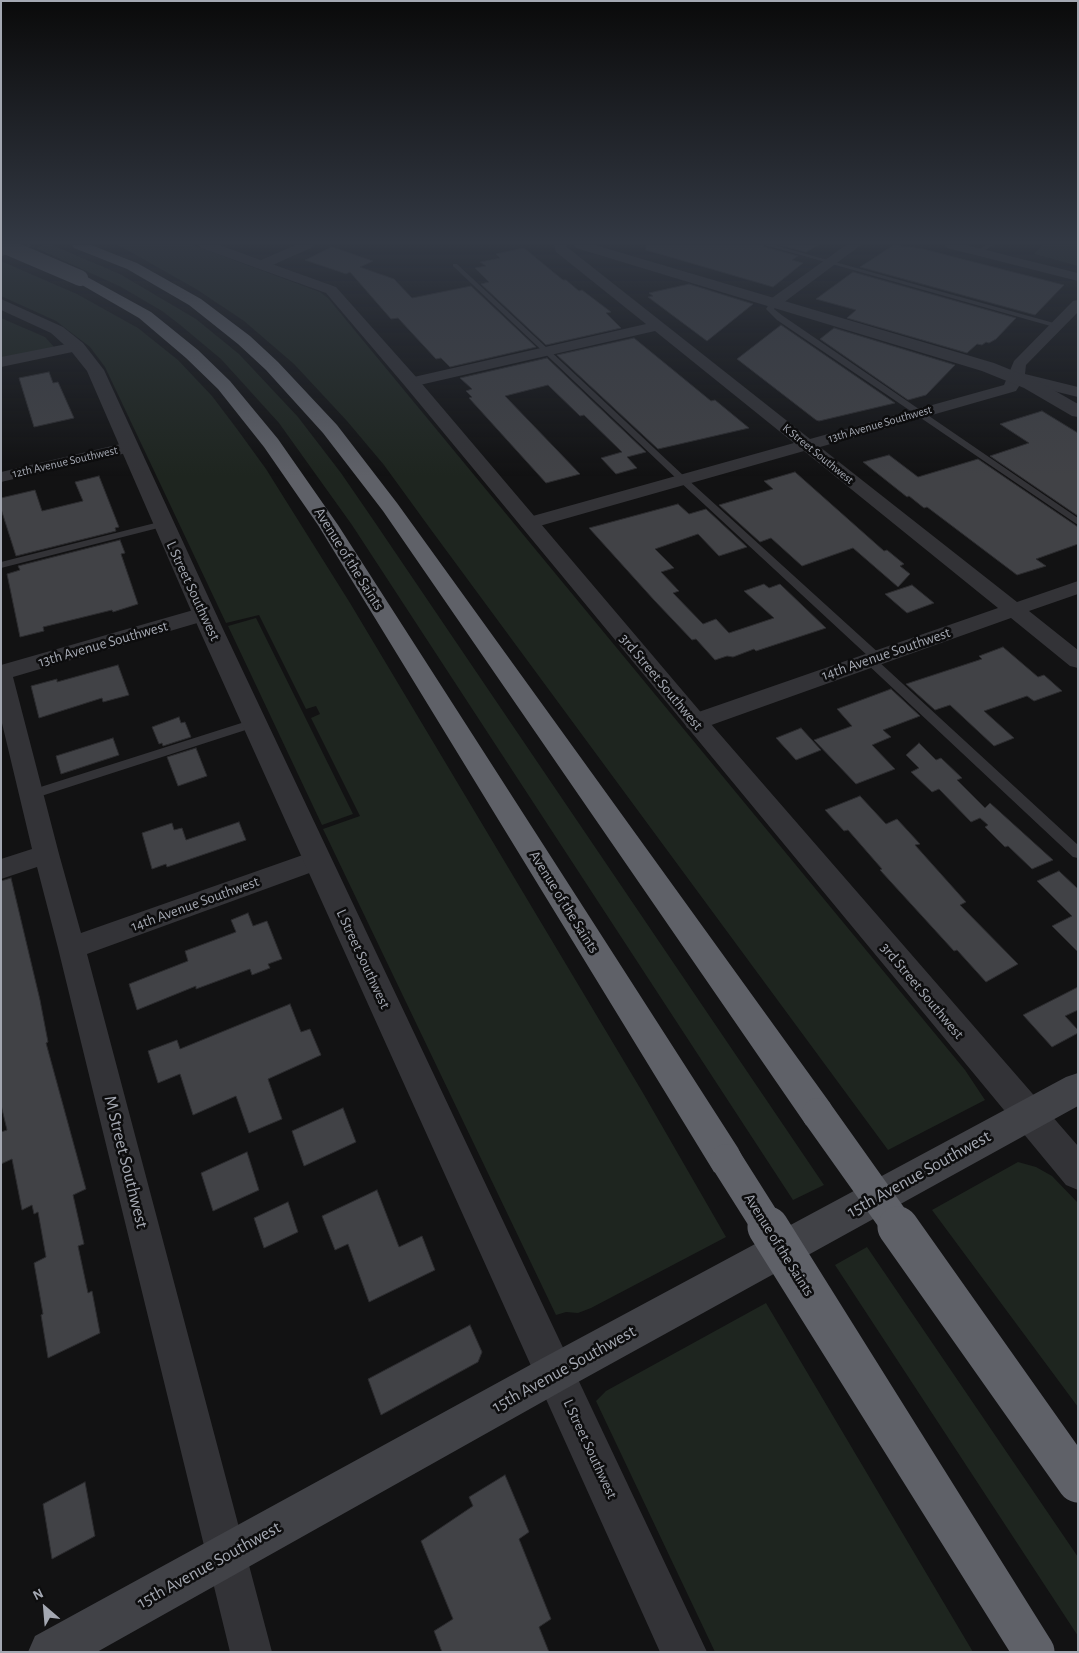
<!DOCTYPE html>
<html>
<head>
<meta charset="utf-8">
<style>
	body { margin:0 }
	#map { position:relative; width:1079px; height:1653px; overflow:hidden; background:#121213; font-family:"Alegreya Sans",sans-serif }
	canvas { display:block }
	.frame { position:absolute; inset:0; border:2px solid #a4a8b2; pointer-events:none }
	.north { position:absolute; left:20px; top:1583px; width:50px; height:50px; -webkit-text-stroke:4px #0d0d0e; paint-order:stroke; rotate:333deg; font-size:14px; font-weight:700; line-height:20px; text-align:center; color:#a4a8b2 }
	.north::after { content:''; display:block; margin:auto; width:18px; height:22px; background:#a4a8b2; clip-path:polygon(50% 0,100% 100%,50% 72%,0 100%) }
</style>
</head>
<body>
<div id="map">
<canvas width="1079" height="1653"></canvas>
<div class="frame"></div>
<div class="north">N</div>
</div>
<script>
const ctx = document.querySelector('canvas').getContext('2d');
ctx.lineJoin = 'round';
function paint(path, color) {
  ctx.fillStyle = color;
  ctx.fill(path, 'evenodd');
}
function poly(rows) {
  const path = new Path2D();
  for (const r of rows) {
    path.moveTo(r[0], r[1]);
    for (let i = 2; i < r.length; i += 2) path.lineTo(r[i], r[i + 1]);
  }
  return path;
}
function stroke(path, color, width, dash) {
  ctx.strokeStyle = color;
  ctx.lineWidth = width;
  ctx.lineCap = dash ? 'butt' : 'round';
  ctx.setLineDash(dash || []);
  ctx.stroke(path);
}
function write(font, color, halo, rows, align = 'center') {
  ctx.font = font + ' "Alegreya Sans",sans-serif';
  ctx.lineWidth = 5;
  ctx.setLineDash([]);
  ctx.textBaseline = 'middle';
  ctx.strokeStyle = halo;
  ctx.fillStyle = color;
  for (const [text, x, y, turn = 0] of rows) {
    ctx.save();
    ctx.translate(x, y);
    ctx.rotate((+turn || 0) * Math.PI / 180);
    ctx.textAlign = isNaN(turn) ? turn : align;
    if (halo) ctx.strokeText(text, 0, 0);
    ctx.fillText(text, 0, 0);
    ctx.restore();
  }
}
const green = poly([
	[44,245,52,245,120,274,196,319,239,354,298,417,341,473,374,521,824,1185,793,1200,352,525,279,423,221,359,179,324,162,311,121,287,36,248],
	[118,245,193,245,320,292,328,298,965,1070,985,1100,888,1150,429,527,384,465,347,421,294,364,244,321,196,289],
	[1043,245,1078,245,1078,266,1034,254],
	[1,261,77,294,138,328,178,360,212,396,237,429,266,469,350,603,643,1093,726,1237,591,1308,578,1313,566,1312,556,1315,323,829,360,816,311,718,320,714,316,706,306,709,259,615,226,623,105,367,90,347,56,321,1,296],
	[1,318,45,337,55,348,1,358],
	[256,618,353,814,322,825,228,626],
	[1018,1162,1036,1167,1052,1176,1078,1203,1078,1407,932,1210],
	[867,1247,1078,1557,1078,1636,835,1265],
	[766,1303,973,1652,715,1652,596,1401,606,1391]
]);
const building = poly([
	[646,245,763,245,764,247,798,256,792,260,803,263,773,287,646,250,646,245],
	[780,245,818,245,806,252,780,245],
	[894,245,923,249,1064,285,1035,315,860,267,894,245],
	[332,247,373,261,360,267,394,279,412,298,471,286,536,347,450,367,441,358,436,359,398,318,391,319,350,272,346,274,305,260,332,247],
	[524,248,563,280,566,280,579,291,582,290,611,312,606,313,621,328,546,345,481,284,489,282,475,268,486,266,480,262,500,258,496,254,524,248],
	[853,272,1016,318,996,339,989,343,986,342,982,345,977,344,967,353,847,318,856,310,816,299,853,272],
	[689,284,753,304,707,341,648,297,653,296,649,293,689,284],
	[781,325,895,403,819,421,816,420,737,359,781,325],
	[834,328,955,365,926,395,908,400,820,339,834,328],
	[634,338,711,401,715,400,749,428,658,449,557,355,634,338],
	[547,358,646,452,627,457,637,468,616,474,601,458,622,452,584,415,580,416,548,385,505,396,580,474,546,483,469,398,472,397,466,391,472,389,460,378,547,358],
	[49,372,53,383,58,382,74,418,34,427,19,378,49,372],
	[1042,411,1078,433,1078,516,990,456,1029,443,1000,424,1042,411],
	[889,455,918,477,978,459,1078,527,1078,544,1036,559,1046,566,1017,575,927,507,924,508,909,496,907,497,863,462,889,455],
	[795,472,884,551,887,550,904,564,900,566,910,574,898,587,853,548,802,566,771,538,760,542,719,505,773,489,764,481,795,472],
	[99,476,119,527,115,528,116,531,16,556,1,509,1,498,35,490,42,511,83,501,75,482,99,476],
	[678,504,689,514,706,509,747,547,719,556,698,534,655,549,674,568,661,572,679,591,673,593,703,624,716,619,729,633,774,618,744,591,764,584,769,588,780,584,826,628,756,651,754,649,733,657,727,656,715,660,696,639,692,640,654,600,589,528,678,504],
	[120,540,125,553,121,554,138,604,113,612,112,610,43,627,44,631,20,637,7,574,20,570,18,566,120,540],
	[912,585,934,603,907,613,885,594,912,585],
	[1003,647,1038,677,1044,675,1062,691,1034,701,1027,696,984,711,1014,738,994,746,950,705,935,710,906,684,982,659,979,656,1003,647],
	[118,665,129,695,103,702,102,698,39,718,31,686,57,679,57,682,118,665],
	[891,689,920,716,883,730,891,737,872,745,895,769,856,784,814,740,852,726,837,709,891,689],
	[179,717,181,723,185,722,191,737,163,746,162,743,159,744,152,727,179,717],
	[801,728,821,750,796,760,776,738,801,728],
	[113,738,119,755,61,774,56,756,113,738],
	[919,743,936,760,941,758,962,778,957,780,985,808,990,803,1053,860,1032,869,1008,846,1005,847,985,827,988,825,980,818,971,822,939,789,932,792,911,772,919,768,906,755,919,743],
	[196,748,207,776,178,786,167,757,196,748],
	[860,796,886,824,897,819,920,844,915,845,966,902,960,905,1018,964,986,982,957,950,954,951,880,870,882,869,848,830,844,831,825,810,860,796],
	[239,822,246,840,167,867,166,864,152,869,142,833,172,823,174,830,182,828,186,840,239,822],
	[1059,871,1078,889,1078,952,1052,926,1072,916,1037,881,1059,871],
	[11,878,40,1000,48,1042,46,1043,86,1189,73,1195,84,1244,78,1246,88,1293,92,1291,100,1333,48,1358,41,1315,43,1314,34,1263,46,1257,38,1212,34,1214,32,1205,22,1210,12,1159,1,1164,1,1132,7,1130,1,1105,1,881,11,878],
	[248,913,253,926,267,921,282,959,268,964,270,968,252,975,250,969,196,989,196,986,137,1010,129,984,188,961,185,951,236,932,231,920,248,913],
	[1078,987,1078,1010,1065,1016,1078,1030,1078,1033,1052,1047,1023,1015,1078,987],
	[290,1004,301,1032,310,1029,321,1055,268,1079,282,1119,249,1133,236,1096,193,1115,180,1074,158,1083,148,1051,177,1040,180,1049,290,1004],
	[343,1108,356,1142,304,1166,292,1131,343,1108],
	[247,1152,259,1190,213,1211,201,1173,247,1152],
	[377,1190,399,1247,422,1236,435,1270,369,1302,348,1244,335,1250,322,1216,377,1190],
	[288,1202,298,1232,264,1248,254,1218,288,1202],
	[470,1325,482,1352,478,1362,381,1415,368,1379,470,1325],
	[505,1475,529,1532,519,1539,551,1619,539,1627,549,1652,442,1652,434,1631,453,1619,421,1541,473,1506,469,1497,505,1475],
	[85,1482,95,1536,52,1559,43,1504,85,1482]
]);
const service = poly([
	[765,245,774,245,1061,325,1054,327,765,245],
	[986,245,993,245,981,253,977,253,977,251,986,245],
	[453,264,457,264,685,477,881,655,882,658,878,661,1078,845,1078,858,1073,857,866,663,865,660,869,657,679,481,453,266,453,264],
	[771,301,777,301,778,303,774,309,783,316,1078,518,1078,525,777,320,766,309,771,301],
	[163,521,168,524,166,526,1,568,1,562,163,521],
	[254,719,260,723,258,726,32,799,28,797,26,794,28,791,254,719]
]);
const minor = poly([
	[296,245,313,245,311,248,266,268,256,268,254,265,256,262,296,245],
	[554,245,566,245,567,247,810,439,1004,385,1014,361,1073,301,1078,300,1078,312,1026,365,1025,374,1078,387,1078,397,1021,383,1016,391,820,447,1017,602,1078,581,1078,594,1029,611,1078,650,1078,668,1070,666,1011,618,703,728,695,730,687,728,684,722,687,716,998,608,804,451,536,527,529,529,522,527,520,523,522,519,794,443,655,331,411,387,405,385,403,382,405,379,646,324,556,252,554,245],
	[846,245,861,245,779,306,769,306,767,303,769,300,846,245],
	[945,245,966,245,1078,273,1078,281,947,248,945,245],
	[77,342,82,344,85,347,82,350,1,367,1,357,77,342],
	[129,442,135,443,138,447,135,451,1,482,1,472,129,442],
	[204,607,211,609,214,614,211,619,13,677,59,854,81,933,317,850,326,853,330,860,326,867,87,954,272,1652,230,1652,58,948,37,867,1,879,1,859,32,849,1,719,1,665,204,607]
]);
const tertiary = poly([
	[199,245,219,245,336,287,417,378,704,716,1078,1146,1078,1190,1066,1185,405,386,326,293,201,248,199,245],
	[574,245,595,245,994,363,1036,380,1078,404,1078,417,1072,416,1024,388,982,371,576,248,574,245],
	[1,299,63,327,83,343,104,370,223,629,707,1652,660,1652,199,629,87,371,71,351,51,333,1,310,1,299]
]);
const secondary = poly([
	[1078,1073,1078,1106,569,1387,97,1652,28,1652,35,1636,541,1359,1066,1077,1078,1073]
]);
const motorway = poly([
	[72,245,91,245,137,263,201,299,250,336,278,362,337,425,397,503,830,1103,835,1114,830,1125,818,1130,806,1125,383,511,323,433,266,370,238,344,189,305,127,269,74,248,72,245],
	[80,273,151,312,198,350,230,381,278,439,338,525,738,1148,744,1160,738,1172,726,1177,714,1172,318,525,264,447,218,389,186,358,139,318,75,281,72,278,75,275,80,273]
]);
const rail = poly([
	[1,255,30,245]
]);
const motorwayBridgeFar2 = poly([
	[3,245,80,278]
]);
const motorwayBridgeFar1 = poly([
	[818,1114,899,1228],
	[726,1160,769,1228]
]);
const motorwayBridge = poly([
	[768,1227,1034,1652],
	[898,1227,1078,1482]
]);
const farStreetnames = [
	["13th Avenue Southwest",880,424,-16],
	["K Street Southwest",818,454,39],
	["12th Avenue Southwest",65,462,-13]
];
const streetNames = [
	["Avenue of the Saints",349,559,58],
	["L Street Southwest",193,591,65],
	["13th Avenue Southwest",103,644,-16],
	["14th Avenue Southwest",886,654,-19],
	["3rd Street Southwest",661,682,50],
	["Avenue of the Saints",564,902,58],
	["14th Avenue Southwest",195,904,-20],
	["L Street Southwest",363,959,65],
	["3rd Street Southwest",922,991,50],
	["Avenue of the Saints",779,1245,58],
	["L Street Southwest",590,1449,65]
];
const nearStreetnames = [
	["M Street Southwest",126,1162,76],
	["15th Avenue Southwest",919,1174,-29],
	["15th Avenue Southwest",564,1369,-29],
	["15th Avenue Southwest",209,1565,-29]
];
paint(green, '#1e251f');
paint(building, '#414246');
stroke(building, '#2c2c2f', 1);
paint(service, '#333337');
paint(minor, '#333337');
paint(tertiary, '#333337');
paint(secondary, '#414247');
paint(motorway, '#5f6168');
stroke(rail, '#4c4d52', 2.5, [4, 3]);
stroke(motorwayBridgeFar2, '#5f6168', 16);
stroke(motorwayBridgeFar1, '#5f6168', 32);
stroke(motorwayBridge, '#5f6168', 41);
const sky = ctx.createLinearGradient(0, 0, 0, 476);
sky.addColorStop(0, '#0a0a0a');
sky.addColorStop(0.51, '#333944');
sky.addColorStop(1, '#33394400');
ctx.fillStyle = sky;
ctx.fillRect(0, 0, 1079, 476);
write('12px', '#a4a8b2', '#0d0d0e', farStreetnames);
write('15px', '#a4a8b2', '#0d0d0e', streetNames);
write('18px', '#a4a8b2', '#0d0d0e', nearStreetnames);
</script>
</body>
</html>
